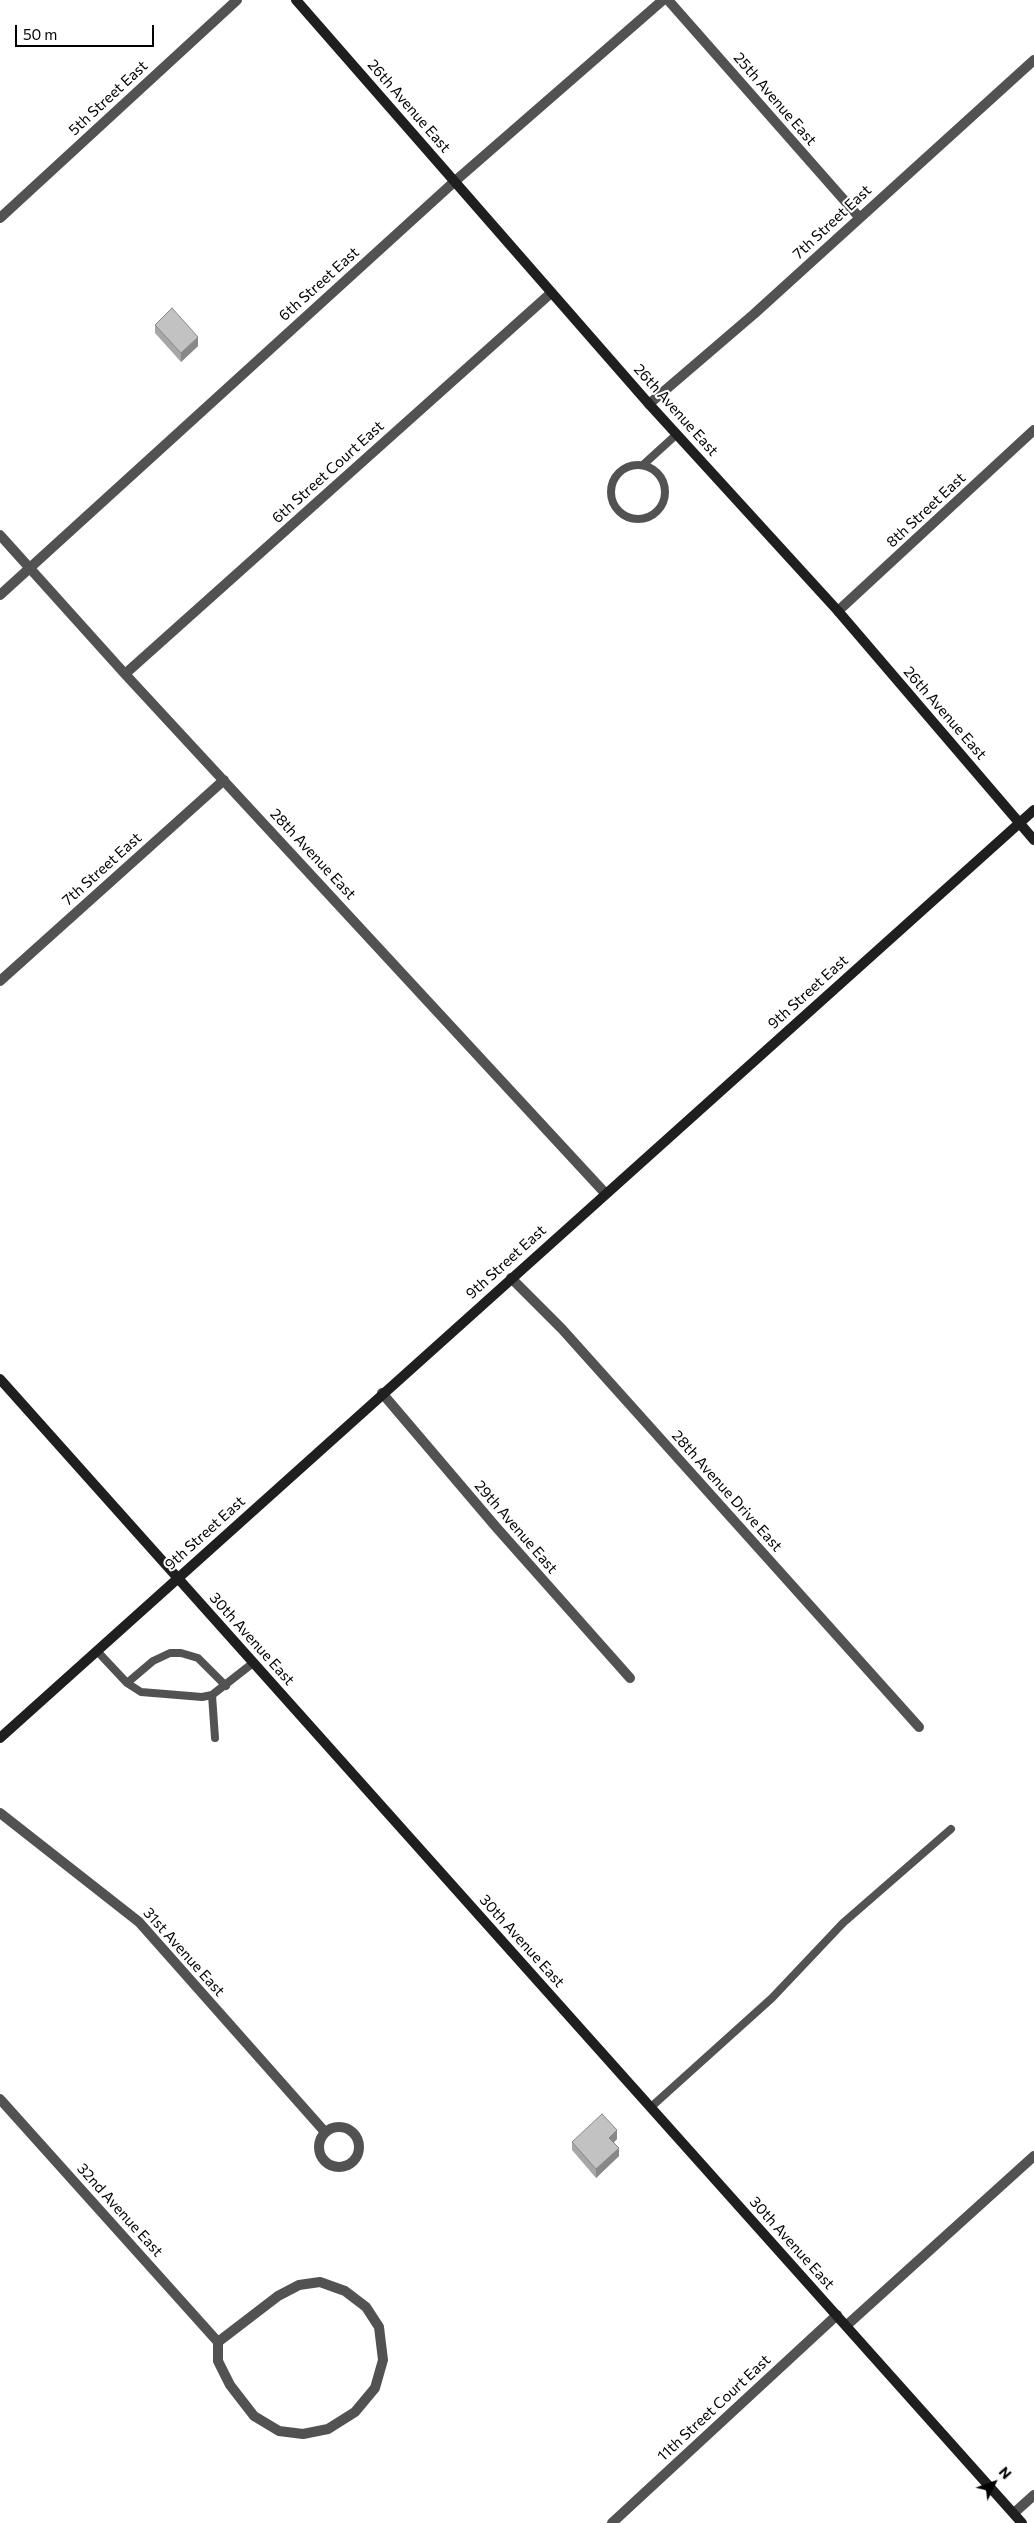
<!DOCTYPE html>
<html>
<head>
<meta charset="utf-8">
<style>
	body { margin:0 }
	#map { position:relative; width:1034px; height:2523px; overflow:hidden; background:#fff; font-family:Commissioner,sans-serif }
	canvas { display:block }
	.north { position:absolute; left:969px; top:2458px; width:50px; height:50px; -webkit-text-stroke:4px #fff; paint-order:stroke; rotate:48deg; font-size:14px; font-weight:700; line-height:20px; text-align:center; color:#000 }
	.north::after { content:''; display:block; margin:auto; width:18px; height:22px; background:#000; clip-path:polygon(50% 0,100% 100%,50% 72%,0 100%) }
	.scale { position:absolute; left:15px; top:25px; width:139px; height:22px; box-sizing:border-box; border:2px solid #000; border-top:0; padding-left:6px; font-size:15px; line-height:18px; white-space:nowrap; color:#000; -webkit-text-stroke:4px #fff; paint-order:stroke }
</style>
</head>
<body>
<div id="map">
<canvas width="1034" height="2523"></canvas>
<div class="north">N</div>
<div class="scale">50 m</div>
</div>
<script>
const ctx = document.querySelector('canvas').getContext('2d');
ctx.lineJoin = 'round';
function poly(rows) {
  const path = new Path2D();
  for (const r of rows) {
    if (r.length === 3) {
      path.moveTo(r[0] + r[2], r[1]);
      path.arc(r[0], r[1], r[2], 0, 2 * Math.PI);
      continue;
    }
    path.moveTo(r[0], r[1]);
    for (let i = 2; i < r.length; i += 2) path.lineTo(r[i], r[i + 1]);
  }
  return path;
}
function stroke(path, color, width, dash) {
  ctx.strokeStyle = color;
  ctx.lineWidth = width;
  ctx.lineCap = dash ? 'butt' : 'round';
  ctx.setLineDash(dash || []);
  ctx.stroke(path);
}
function paint(path, color) {
  ctx.fillStyle = color;
  ctx.fill(path, 'evenodd');
}
function write(font, color, halo, rows, align = 'center') {
  ctx.font = font + ' Commissioner,sans-serif';
  ctx.lineWidth = 4;
  ctx.setLineDash([]);
  ctx.textBaseline = 'middle';
  ctx.strokeStyle = halo;
  ctx.fillStyle = color;
  for (const [text, x, y, turn = 0] of rows) {
    ctx.save();
    ctx.translate(x, y);
    ctx.rotate((+turn || 0) * Math.PI / 180);
    ctx.textAlign = isNaN(turn) ? turn : align;
    if (halo) ctx.strokeText(text, 0, 0);
    ctx.fillText(text, 0, 0);
    ctx.restore();
  }
}
const lane = poly([
	[644,464,677,434],
	[638,492,27],
	[97,1651,127,1683,141,1692,202,1697,212,1695,253,1663],
	[127,1683,153,1661,170,1653,181,1653,198,1658,226,1686],
	[212,1695,215,1738],
	[651,2107,772,1998,843,1923,951,1829]
]);
const street = poly([
	[668,0,859,217],
	[0,218,237,0],
	[649,404,754,314,1034,60],
	[0,535,125,674,605,1193],
	[0,595,454,182,663,0],
	[838,611,1034,430],
	[125,674,551,293],
	[0,981,224,780],
	[511,1278,562,1329,919,1727],
	[382,1393,496,1527,630,1678],
	[0,1813,139,1922,325,2132],
	[0,2099,218,2342,218,2361,230,2385,254,2416,279,2431,303,2434,328,2429,355,2412,375,2388,383,2360,379,2327,366,2307,345,2291,320,2282,299,2285,278,2296,218,2342],
	[339,2147,20],
	[847,2325,1034,2156],
	[1014,2513,1034,2495],
	[612,2523,837,2315]
]);
const secondary = poly([
	[296,0,649,404,838,611,1034,840],
	[0,1379,1022,2523],
	[0,1738,1034,810]
]);
const wall = poly([
	[155,325,198,346,181,362,155,333],
	[617,2139,614,2142,619,2156,596,2178,572,2150,572,2142]
]);
const shadedWall = poly([
	[198,337,198,346,181,362,181,353],
	[617,2130,617,2139,609,2147,609,2138],
	[619,2148,619,2156,596,2178,596,2169]
]);
const building = poly([
	[172,308,198,337,181,353,155,325,172,308],
	[602,2114,617,2130,609,2138,619,2148,596,2169,572,2142,602,2114]
]);
const streetNames = [
	["5th Street East",108,98,-43],
	["25th Avenue East",775,99,49],
	["26th Avenue East",409,106,49],
	["7th Street East",832,222,-43],
	["6th Street East",319,284,-42],
	["26th Avenue East",676,410,48],
	["6th Street Court East",328,472,-42],
	["8th Street East",926,510,-43],
	["26th Avenue East",945,713,49],
	["28th Avenue East",313,854,47],
	["7th Street East",102,869,-42],
	["9th Street East",808,992,-42],
	["9th Street East",506,1262,-42],
	["28th Avenue Drive East",727,1491,48],
	["29th Avenue East",516,1527,49],
	["9th Street East",205,1533,-42],
	["30th Avenue East",252,1639,48],
	["30th Avenue East",522,1941,48],
	["31st Avenue East",184,1952,48],
	["32nd Avenue East",120,2210,48],
	["30th Avenue East",792,2243,48],
	["11th Street Court East",714,2408,-43]
];
stroke(lane, '#525252', 8);
stroke(street, '#525252', 10);
stroke(secondary, '#1f1f1f', 10);
paint(wall, '#a7a7a7');
paint(shadedWall, '#888');
paint(building, '#c2c2c2');
stroke(building, '#888', 1);
write('15px', '#000', '#fff', streetNames);
</script>
</body>
</html>
